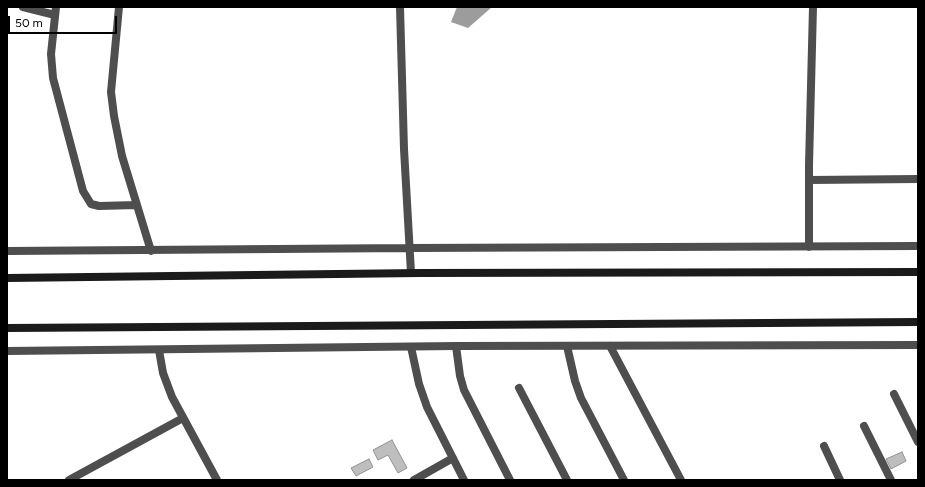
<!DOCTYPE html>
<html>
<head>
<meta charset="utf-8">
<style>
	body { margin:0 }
	#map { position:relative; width:925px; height:487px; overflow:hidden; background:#fff; font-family:Figtree,sans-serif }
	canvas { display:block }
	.frame { position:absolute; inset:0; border:8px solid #000; pointer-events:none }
	.scale { position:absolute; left:8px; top:16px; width:109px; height:18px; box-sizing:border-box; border:2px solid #000; border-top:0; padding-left:5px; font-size:12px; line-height:14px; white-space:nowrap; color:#000; -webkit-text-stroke:3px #fff; paint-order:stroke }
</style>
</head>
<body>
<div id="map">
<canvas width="925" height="487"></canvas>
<div class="frame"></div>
<div class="scale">50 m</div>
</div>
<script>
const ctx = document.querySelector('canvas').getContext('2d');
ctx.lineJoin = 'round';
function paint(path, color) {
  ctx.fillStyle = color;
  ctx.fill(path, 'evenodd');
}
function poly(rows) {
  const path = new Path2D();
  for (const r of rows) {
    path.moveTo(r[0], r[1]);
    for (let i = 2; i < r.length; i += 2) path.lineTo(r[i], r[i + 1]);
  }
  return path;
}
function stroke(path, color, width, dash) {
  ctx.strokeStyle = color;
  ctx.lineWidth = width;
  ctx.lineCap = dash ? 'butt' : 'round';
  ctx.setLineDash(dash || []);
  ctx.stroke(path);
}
const water = poly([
	[457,7,492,7,468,28,451,22]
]);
const building = poly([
	[392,440,407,468,398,473,388,455,378,460,373,450,392,440],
	[902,452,906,461,891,469,886,459,902,452],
	[369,459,373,467,356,476,351,468,369,459]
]);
const lane = poly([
	[7,351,456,346,918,345],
	[69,480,183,418]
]);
const street = poly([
	[23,7,55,15],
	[56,7,51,54,53,78,83,191,91,204,99,206,136,205],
	[119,7,111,92,114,116,122,156,151,251],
	[400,7,404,149,411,273],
	[809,180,918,179],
	[809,247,809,165,813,7],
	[7,251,410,248,918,246],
	[456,346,460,376,464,390,510,480],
	[567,346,575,381,581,398,624,480],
	[610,346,681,480],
	[411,347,419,384,427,407,464,480],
	[159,350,163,373,172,397,217,480],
	[519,388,567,480],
	[894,394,918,442],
	[864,426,891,480],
	[824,446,840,480],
	[414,480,453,458]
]);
const secondary = poly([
	[7,278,420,273,918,272],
	[7,328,918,322]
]);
paint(water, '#9c9c9c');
paint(building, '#bebebe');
stroke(building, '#929292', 1);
stroke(lane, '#4e4e4e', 8);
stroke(street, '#4e4e4e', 8);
stroke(secondary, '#1b1b1b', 8);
</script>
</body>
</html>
